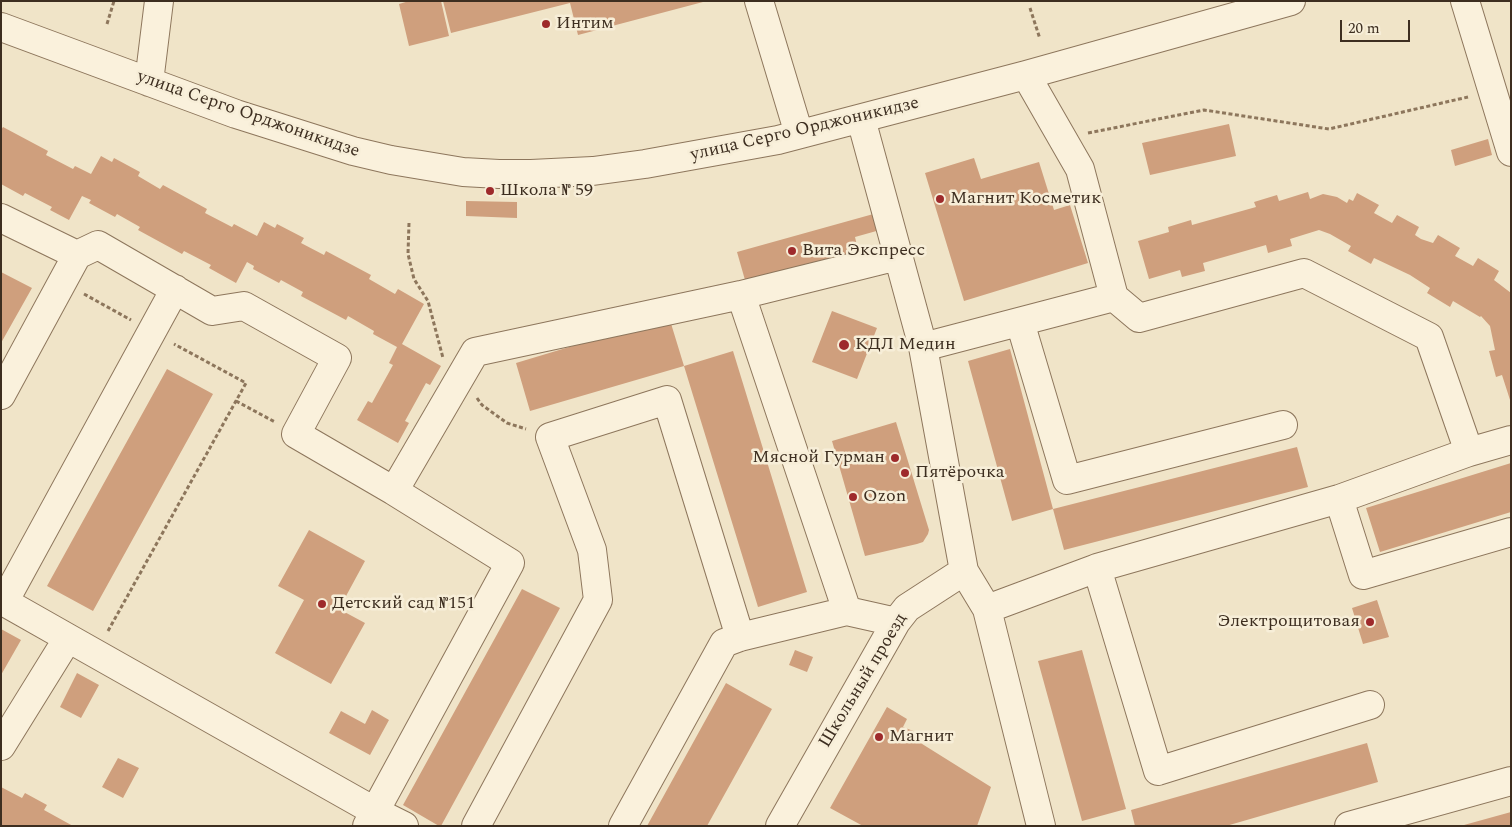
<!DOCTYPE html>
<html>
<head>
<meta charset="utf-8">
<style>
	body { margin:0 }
	#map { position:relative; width:1512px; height:827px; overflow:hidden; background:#f0e4c8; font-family:Spectral,serif }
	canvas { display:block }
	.frame { position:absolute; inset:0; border:2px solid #3d2e20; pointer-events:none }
	.scale { position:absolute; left:1340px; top:20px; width:70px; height:22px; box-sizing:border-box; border:2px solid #3d2e20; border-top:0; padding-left:6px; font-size:15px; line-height:18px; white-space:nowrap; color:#3d2e20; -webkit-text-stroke:4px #f7eed8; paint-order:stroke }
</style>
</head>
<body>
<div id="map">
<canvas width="1512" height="827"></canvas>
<div class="frame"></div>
<div class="scale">20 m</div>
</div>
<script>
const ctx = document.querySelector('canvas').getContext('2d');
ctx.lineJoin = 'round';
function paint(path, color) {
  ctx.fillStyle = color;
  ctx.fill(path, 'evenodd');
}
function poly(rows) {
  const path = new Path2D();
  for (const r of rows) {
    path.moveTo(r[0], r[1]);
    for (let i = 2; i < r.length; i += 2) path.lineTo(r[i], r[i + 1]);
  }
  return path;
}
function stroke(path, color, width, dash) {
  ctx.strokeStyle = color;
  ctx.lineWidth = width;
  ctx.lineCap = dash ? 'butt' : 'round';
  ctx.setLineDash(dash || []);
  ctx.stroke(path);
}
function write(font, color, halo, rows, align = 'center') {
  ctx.font = font + ' Spectral,serif';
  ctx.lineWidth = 5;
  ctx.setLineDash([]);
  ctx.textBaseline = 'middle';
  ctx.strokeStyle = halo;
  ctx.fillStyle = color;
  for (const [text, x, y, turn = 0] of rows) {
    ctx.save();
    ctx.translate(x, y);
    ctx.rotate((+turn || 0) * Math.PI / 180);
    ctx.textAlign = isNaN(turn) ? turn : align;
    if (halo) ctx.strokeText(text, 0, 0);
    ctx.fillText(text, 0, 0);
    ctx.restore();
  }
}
const building = poly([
	[409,1,441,1,449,36,409,46,399,4],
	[443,1,703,1,703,2,578,35,570,3,451,33],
	[1229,124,1236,156,1150,175,1142,143],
	[3,127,48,151,46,155,73,169,75,166,91,174,101,156,112,162,114,158,140,172,138,176,160,189,163,185,207,209,205,213,232,227,234,224,257,236,264,222,275,228,277,224,304,238,301,243,324,255,326,251,371,275,369,279,395,294,398,289,424,304,402,344,441,366,430,385,426,383,405,421,409,423,398,443,357,420,368,401,372,403,393,365,389,363,397,347,373,334,374,331,348,316,346,320,301,296,303,292,281,280,279,283,253,269,254,266,247,262,236,283,209,268,211,265,184,251,182,254,138,230,140,227,117,214,115,217,89,203,91,200,82,196,69,220,50,210,52,207,25,193,23,196,1,184,1,130],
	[1488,139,1492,155,1455,166,1451,150],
	[974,158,981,179,1039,162,1054,210,1070,205,1088,263,964,301,925,173],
	[1308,192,1310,199,1323,194,1337,197,1347,203,1349,199,1353,201,1357,193,1379,205,1374,213,1392,223,1397,215,1419,227,1415,235,1421,239,1433,243,1438,235,1460,248,1455,256,1473,266,1478,258,1499,271,1494,280,1511,293,1511,403,1502,375,1496,377,1489,351,1495,350,1490,326,1481,316,1480,317,1453,301,1450,307,1427,293,1430,288,1410,275,1374,258,1371,264,1348,251,1351,246,1330,234,1319,230,1290,239,1292,246,1268,253,1266,245,1203,263,1205,271,1182,277,1180,270,1149,279,1138,241,1169,232,1168,227,1191,220,1192,225,1256,207,1254,202,1277,195,1279,201],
	[466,201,517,202,517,218,466,216],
	[877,213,880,230,855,237,859,254,747,287,737,252],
	[1,272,32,288,1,343],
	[832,311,877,328,857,379,812,362],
	[669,317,684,366,530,411,516,363],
	[1010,349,1053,509,1012,521,968,361],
	[733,351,807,592,758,607,684,366],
	[167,369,213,394,93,611,47,586],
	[896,422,929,530,928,534,923,542,917,544,865,556,832,441],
	[1297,447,1308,487,1064,550,1053,509],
	[1511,463,1511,512,1380,552,1366,508],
	[309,530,365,561,339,609,365,623,331,684,275,653,304,600,278,586],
	[522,589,560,608,441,826,439,826,403,805],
	[1377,600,1389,637,1363,644,1352,608],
	[1,629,21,640,1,675],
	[795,650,813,657,807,672,789,665],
	[1082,650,1126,809,1082,821,1038,661],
	[77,673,99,685,81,718,60,707],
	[726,683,772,709,707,826,647,826],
	[887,707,907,719,903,727,921,734,919,742,991,787,977,826,863,826,830,808],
	[372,710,389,720,370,755,329,733,341,711,365,724],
	[1367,743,1378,782,1226,826,1135,826,1131,810],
	[118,758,139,768,123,798,102,787],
	[1,787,22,798,25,793,47,805,44,810,73,826,1,826],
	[1511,812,1511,826,1464,826,1464,825]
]);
const path = poly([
	[1030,8,1040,39],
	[107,24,114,1],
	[1088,133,1204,110,1329,129,1468,97],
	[409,223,408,254,414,279,428,301,443,358],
	[84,294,131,320],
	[477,398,482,405,507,423,526,429],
	[236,401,275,422],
	[108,631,246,383,174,344]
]);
const minor = poly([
	[759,1,799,134],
	[1465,1,1511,152],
	[1,27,236,114,353,151,391,160,463,172,499,174,531,174,593,171,645,164,778,140,1026,75,1291,1],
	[1026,75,1080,169,1114,297,1139,318,1304,273,1429,337,1469,452],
	[149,82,159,1],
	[1,218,77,255,98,245,212,311,244,306,337,358,296,434,394,491],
	[1020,322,1067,480,1283,425],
	[923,347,1114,297],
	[1,395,77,255],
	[1339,499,1363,575,1511,532],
	[1097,568,1158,771,1370,705],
	[964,571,987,609,1041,826],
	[1,600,68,638],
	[4,602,175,289],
	[987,609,1097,568,1339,499,1469,452,1511,440],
	[847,611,896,622],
	[1,746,68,638,376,812,404,826],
	[367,826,510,563,394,491,475,352,741,295,898,256],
	[476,826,598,600,592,550,550,437,667,400,740,637],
	[623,826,724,643,740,637,847,611,741,295],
	[780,826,896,622,907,608,964,571,923,347,861,119],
	[1349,826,1511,781]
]);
const markers = [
	[546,24,5,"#9e2a2b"],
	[490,191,5,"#9e2a2b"],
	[940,199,5,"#9e2a2b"],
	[792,251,5,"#9e2a2b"],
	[844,345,6,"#9e2a2b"],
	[895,458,5,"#9e2a2b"],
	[905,473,5,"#9e2a2b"],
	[853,497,5,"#9e2a2b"],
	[322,604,5,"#9e2a2b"],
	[1370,622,5,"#9e2a2b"],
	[879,737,5,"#9e2a2b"]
];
const poiNames = [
	["Интим",556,24],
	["Школа № 59",500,191],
	["Магнит Косметик",950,199],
	["Вита Экспресс",802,251],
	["КДЛ Медин",855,345],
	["Мясной Гурман",885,458,"right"],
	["Пятёрочка",915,473],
	["Ozon",863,497],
	["Детский сад №151",332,604],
	["Электрощитовая",1360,622,"right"],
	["Магнит",889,737]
];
const streetNames = [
	["улица Серго Орджоникидзе",248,115,19],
	["улица Серго Орджоникидзе",805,130,-13],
	["Школьный проезд",864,681,-59]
];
paint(building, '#cf9f7d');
stroke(minor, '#8d765c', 30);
stroke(path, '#8d765c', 3, [4, 2.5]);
stroke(minor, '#faf1dc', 28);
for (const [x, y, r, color] of markers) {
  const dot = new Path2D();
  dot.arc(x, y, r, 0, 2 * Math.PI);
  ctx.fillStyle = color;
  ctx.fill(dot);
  stroke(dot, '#f7eed8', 2);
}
write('18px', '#3d2e20', '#f7eed8', poiNames, 'left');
write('18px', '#3d2e20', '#f7eed8', streetNames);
</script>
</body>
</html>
